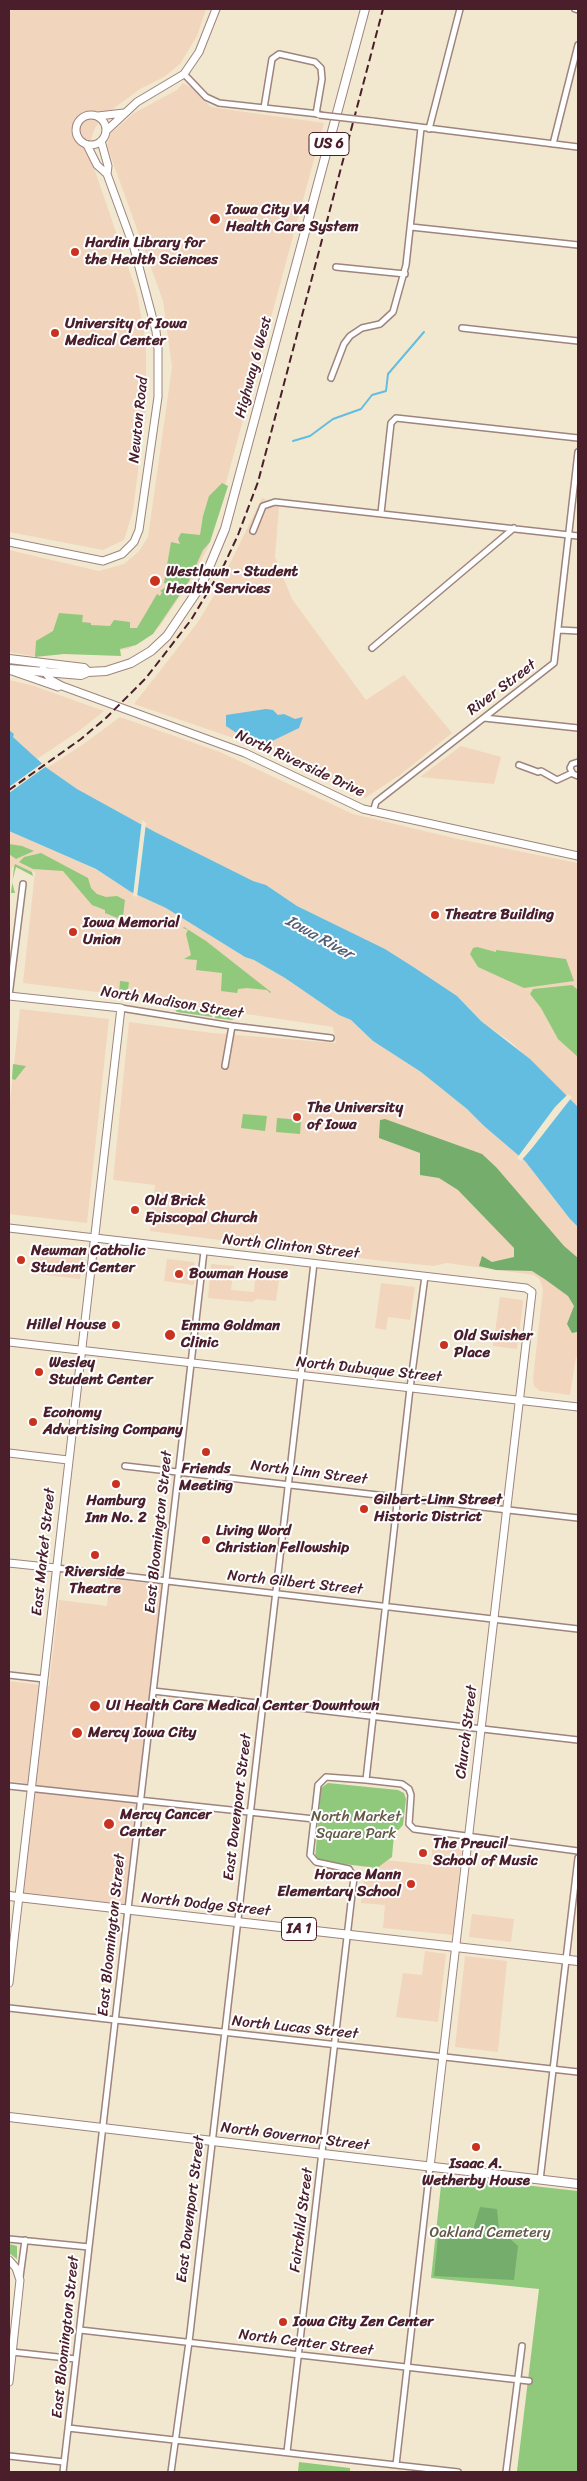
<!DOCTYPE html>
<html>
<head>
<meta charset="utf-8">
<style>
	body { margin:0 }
	#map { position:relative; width:587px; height:2481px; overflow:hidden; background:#f2e8d0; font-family:Sriracha,sans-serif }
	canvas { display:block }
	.frame { position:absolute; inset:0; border:10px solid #4a1f2b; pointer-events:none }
</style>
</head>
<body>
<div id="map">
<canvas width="587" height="2481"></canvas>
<div class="frame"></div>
</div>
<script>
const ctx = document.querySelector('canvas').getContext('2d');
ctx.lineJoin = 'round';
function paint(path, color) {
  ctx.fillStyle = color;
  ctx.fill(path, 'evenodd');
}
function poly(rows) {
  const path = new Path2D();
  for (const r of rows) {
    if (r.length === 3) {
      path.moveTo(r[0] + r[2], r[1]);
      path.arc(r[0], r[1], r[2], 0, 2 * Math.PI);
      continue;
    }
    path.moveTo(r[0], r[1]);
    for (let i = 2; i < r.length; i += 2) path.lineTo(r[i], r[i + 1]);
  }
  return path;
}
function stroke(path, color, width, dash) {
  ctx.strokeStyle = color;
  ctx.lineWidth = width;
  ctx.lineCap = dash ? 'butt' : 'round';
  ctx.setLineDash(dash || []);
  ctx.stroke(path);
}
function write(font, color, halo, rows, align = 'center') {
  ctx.font = font + ' Sriracha,sans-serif';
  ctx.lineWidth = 4;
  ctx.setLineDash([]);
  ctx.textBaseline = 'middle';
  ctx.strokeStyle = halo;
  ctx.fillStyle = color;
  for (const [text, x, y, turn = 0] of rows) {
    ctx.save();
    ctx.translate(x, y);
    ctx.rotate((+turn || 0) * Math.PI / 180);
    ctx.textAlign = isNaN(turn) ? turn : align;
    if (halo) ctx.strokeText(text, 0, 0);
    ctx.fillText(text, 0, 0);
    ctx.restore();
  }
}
const built = poly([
	[14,9,206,9,197,36,180,64,164,77,140,89,102,117,94,130,90,143,89,150,95,171,137,293,146,344,146,406,133,511,124,540,103,550,9,532,9,12],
	[183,83,192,88,211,107,324,123,209,545,191,580,160,626,144,640,128,649,118,650,33,656,9,652,9,550,99,571,124,564,139,551,148,537,172,367,163,301,107,146,110,134,134,113,177,90],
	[262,498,279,506,275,557,292,599,366,700,404,675,452,733,400,775,365,798,245,742,134,704,198,622,216,592],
	[9,680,31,685,104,711,79,731,37,759,13,737,14,734,9,730],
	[120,717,220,752,353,814,458,839,578,863,578,1107,512,1043,481,1021,457,996,415,968,385,949,297,906,266,885,253,881,155,832,77,789,47,768,85,743],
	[461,746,501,757,494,784,420,777],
	[9,831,97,870,131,892,166,908,245,957,254,960,285,978,339,1015,351,1020,373,1041,421,1072,467,1109,484,1126,525,1161,570,1219,578,1227,578,1357,576,1357,570,1395,540,1391,534,1386,533,1379,543,1289,540,1280,534,1275,447,1263,434,1266,383,1261,150,1231,155,1185,113,1180,129,1022,212,1033,336,1043,333,1027,114,994,23,983,35,872,12,867,9,890],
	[20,1009,109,1019,87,1223,9,1214,9,1110],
	[42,1245,83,1250,80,1279,38,1274],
	[167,1259,194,1262,196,1268,194,1285,164,1281],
	[211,1264,234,1266,231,1290,254,1292,256,1269,280,1273,276,1301,257,1299,252,1302,208,1298],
	[381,1283,415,1287,410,1320,388,1317,386,1330,375,1328],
	[500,1297,522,1300,523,1303,517,1349,493,1346],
	[110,1579,163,1585,124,1907,21,1895,34,1784,9,1781,9,1681,49,1686,59,1600,107,1606],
	[433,1843,462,1847,453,1935,383,1928,385,1905,361,1903,367,1858,431,1865],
	[472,1914,514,1919,511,1942,469,1937],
	[425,1951,446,1954,438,2022,396,2017,403,1973,422,1975],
	[465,1956,507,1961,498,2052,455,2047]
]);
const green = poly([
	[222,483,228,486,210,542,203,550,189,581,153,634,136,645,120,649,121,656,64,654,35,657,36,641,53,631,59,613,83,615,82,622,91,623,91,625,110,626,114,620,130,622,130,628,137,628,157,594,160,596,162,592,160,591,170,584,164,583,171,542,180,544,178,539,181,533,200,535,203,516,209,496],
	[9,844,22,846,34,851,16,859,9,854],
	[41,853,88,878,91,888,97,894,106,897,117,896,125,900,123,917,120,919,105,913,105,910,92,905,63,871,33,869,19,862,24,857],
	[15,864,32,872,33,876,16,867,12,882,15,893,11,893,14,867],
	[184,927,206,941,271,992,270,993,267,990,247,988,238,989,237,993,221,991,222,973,196,970,197,960,184,959,191,955,186,934,188,930,183,928],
	[477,947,496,952,496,950,566,959,574,981,524,988,478,967,470,954,473,948],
	[120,981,129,982,127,997,119,995],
	[572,985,578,990,578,1057,558,1039,541,1008,530,994,533,989],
	[173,1007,212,1012,213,1014,212,1017,177,1012],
	[216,1012,229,1013,229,1017,237,1016,232,1020,215,1018],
	[13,1064,26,1066,15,1080,12,1079],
	[243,1114,267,1116,265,1131,241,1128],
	[277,1118,301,1120,300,1134,276,1132],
	[328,1783,398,1790,404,1793,406,1799,403,1825,394,1835,392,1857,377,1868,319,1861,315,1859,321,1788],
	[442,2176,578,2191,578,2472,517,2471,539,2289,431,2278],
	[9,2244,17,2246,17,2259,9,2253],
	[299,2462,350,2468,350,2472,298,2472]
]);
const forest = poly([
	[385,1119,482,1154,496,1167,564,1246,578,1258,577,1332,572,1333,567,1324,574,1306,568,1296,546,1280,532,1271,496,1270,479,1266,482,1256,492,1262,514,1257,514,1248,458,1190,439,1178,420,1175,420,1153,379,1138,380,1120],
	[480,2207,497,2209,499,2229,518,2246,514,2280,434,2276,438,2237,463,2238,473,2230]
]);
const water = poly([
	[266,709,273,710,278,715,284,714,295,719,303,717,299,728,268,743,261,744,247,740,226,726,226,715],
	[9,730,14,734,13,737,47,768,77,789,155,832,253,881,266,885,297,906,385,949,415,968,457,996,481,1021,530,1059,578,1107,578,1227,570,1219,525,1161,484,1126,467,1109,421,1072,373,1041,351,1020,339,1015,285,978,254,960,245,957,166,908,131,892,96,869,9,831]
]);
const pier = poly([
	[44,762,48,765,9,793,9,787],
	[142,820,146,823,137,897,133,896],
	[568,1094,572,1097,533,1147,521,1161,517,1158,555,1107]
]);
const stream = poly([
	[293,441,310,436,333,419,361,409,372,395,386,391,388,374,424,332]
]);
const street = poly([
	[575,9,578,10],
	[184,74,206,97,219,103,319,114],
	[264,108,272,59,279,54,315,62,321,68,322,79,316,114],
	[372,121,578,147],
	[429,129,460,9],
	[553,144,578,45],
	[411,227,578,245],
	[336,267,405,274],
	[462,328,578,341],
	[331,378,344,344,350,336,362,328,380,324,393,312,406,265,421,128],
	[381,513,391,423,396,418,578,438],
	[253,531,263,506,275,502,578,536],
	[559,630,578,631],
	[372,648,514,528],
	[484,718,578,728],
	[578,762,572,764,570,768,573,774,578,776],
	[519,765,538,772,541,771,557,780,572,773],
	[373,812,376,802,554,663,578,452],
	[9,996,23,884],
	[121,1008,232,1026,331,1038],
	[225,1066,232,1026],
	[125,1466,578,1518],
	[56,1568,578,1629],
	[9,1675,44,1679],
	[153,1691,578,1740],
	[366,1780,402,1784,409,1789,411,1795,409,1824,414,1829,578,1851],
	[9,1786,314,1819],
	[9,2008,578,2072],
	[540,2180,578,1858],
	[9,2239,89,2247],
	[20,2277,25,2240],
	[80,2330,529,2381],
	[12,2352,76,2359],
	[68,2428,458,2472],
	[287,2452,354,1877,349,1869,316,1862,310,1855,318,1785,326,1777,366,1780,410,1388,425,1276],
	[9,2456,64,2462],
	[396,2465,430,2167],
	[63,2472,204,1251],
	[171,2472,189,2342,314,1263],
	[506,2472,522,2346]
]);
const secondary = poly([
	[91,130,15],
	[98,116,124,113],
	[106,131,137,102,184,74,199,52,216,9],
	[101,141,108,166,107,174],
	[9,542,103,561,122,554,134,542,139,530,158,397,158,349,156,331,134,248,107,174,97,165,87,145],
	[43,669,51,680,62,686,245,753,363,809,578,856],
	[9,670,58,687],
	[9,996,121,1008,9,1983],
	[9,1228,526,1288,532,1292,430,2167],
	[9,1342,578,1407],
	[9,1453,68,1460],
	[9,1563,56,1568],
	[9,2260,16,2268,20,2280,9,2382]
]);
const primary = poly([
	[9,659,84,668,88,672],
	[9,669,81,675,88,672,106,671,131,663,151,651,167,636,202,584,225,529,365,9],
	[9,1896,578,1961],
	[9,2117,578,2184]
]);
const rail = poly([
	[9,790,81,739,106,718,146,678,191,620,224,565,238,535,258,482,383,9]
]);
const streetBridge = poly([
	[319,115,372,121]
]);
const markers = [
	[215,219,6,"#c8321e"],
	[75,252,5,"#c8321e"],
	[55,333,5,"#c8321e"],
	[155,581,6,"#c8321e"],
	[435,915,5,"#c8321e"],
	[73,932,5,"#c8321e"],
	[297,1117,5,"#c8321e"],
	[135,1210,5,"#c8321e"],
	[21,1260,5,"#c8321e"],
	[179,1274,5,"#c8321e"],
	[116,1325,5,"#c8321e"],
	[170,1335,6,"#c8321e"],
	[444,1345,5,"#c8321e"],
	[39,1372,5,"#c8321e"],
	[33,1422,5,"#c8321e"],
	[206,1452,5,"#c8321e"],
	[116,1484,5,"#c8321e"],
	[364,1509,5,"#c8321e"],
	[206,1540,5,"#c8321e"],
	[95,1555,5,"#c8321e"],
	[95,1706,6,"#c8321e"],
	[77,1733,6,"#c8321e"],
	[109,1824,6,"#c8321e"],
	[423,1853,5,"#c8321e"],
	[411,1884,5,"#c8321e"],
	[476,2147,5,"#c8321e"],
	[283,2322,5,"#c8321e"]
];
const shields = [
	[329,144,40],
	[299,1929,35]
];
const shieldNames = [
	["US 6",329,144],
	["IA 1",299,1929]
];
const poiNames = [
	["Iowa City VA",226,210],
	["Health Care System",226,227],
	["Hardin Library for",85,243],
	["the Health Sciences",85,260],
	["University of Iowa",65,324],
	["Medical Center",65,341],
	["Westlawn - Student",166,572],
	["Health Services",166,589],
	["Theatre Building",445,915],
	["Iowa Memorial",83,923],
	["Union",83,940],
	["The University",307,1108],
	["of Iowa",307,1125],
	["Old Brick",145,1201],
	["Episcopal Church",145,1218],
	["Newman Catholic",31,1251],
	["Student Center",31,1268],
	["Bowman House",189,1274],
	["Hillel House",106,1325,"right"],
	["Emma Goldman",181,1326],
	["Clinic",181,1343],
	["Old Swisher",454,1336],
	["Place",454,1353],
	["Wesley",49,1363],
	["Student Center",49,1380],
	["Economy",43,1413],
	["Advertising Company",43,1430],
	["Friends",206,1469,"center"],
	["Meeting",206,1486,"center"],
	["Gilbert-Linn Street",374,1500],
	["Historic District",374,1517],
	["Hamburg",116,1501,"center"],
	["Inn No. 2",116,1518,"center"],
	["Living Word",216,1531],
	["Christian Fellowship",216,1548],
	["Riverside",95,1572,"center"],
	["Theatre",95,1589,"center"],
	["UI Health Care Medical Center Downtown",106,1706],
	["Mercy Iowa City",88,1733],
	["Mercy Cancer",120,1815],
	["Center",120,1832],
	["The Preucil",433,1844],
	["School of Music",433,1861],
	["Horace Mann",401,1875,"right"],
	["Elementary School",401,1892,"right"],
	["Isaac A.",476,2164,"center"],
	["Wetherby House",476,2181,"center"],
	["Iowa City Zen Center",293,2322]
];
const streetNames = [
	["Highway 6 West",254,367,-75],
	["Newton Road",139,420,-84],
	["River Street",502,688,-37],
	["North Riverside Drive",300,764,25],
	["North Madison Street",172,1003,9],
	["North Clinton Street",291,1247,6],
	["North Dubuque Street",369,1370,6],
	["North Linn Street",309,1473,7],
	["East Bloomington Street",159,1532,-84],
	["East Market Street",44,1552,-84],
	["North Gilbert Street",295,1583,6],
	["Church Street",467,1732,-83],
	["East Davenport Street",238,1807,-83],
	["North Dodge Street",206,1905,6],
	["East Bloomington Street",112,1935,-84],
	["North Lucas Street",295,2028,6],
	["North Governor Street",295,2137,7],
	["East Davenport Street",191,2209,-83],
	["Fairchild Street",302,2220,-83],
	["East Bloomington Street",66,2337,-84],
	["North Center Street",306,2343,7]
];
const parkNames = [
	["North Market",356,1817],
	["Square Park",356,1834],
	["Oakland Cemetery",490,2233]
];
const waterNames = [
	["Iowa River",319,938,29]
];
paint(built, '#f1d5bd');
paint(green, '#91c97c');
paint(forest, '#74ad6c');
paint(water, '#63bde1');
paint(pier, '#f2e8d0');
stroke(stream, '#63bde1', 2);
stroke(street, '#9e847e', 8);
stroke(secondary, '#9e847e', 9);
stroke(primary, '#9e847e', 10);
stroke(street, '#fff', 5);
stroke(secondary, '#fff', 7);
stroke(primary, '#fff', 8);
stroke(rail, '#4a1f2b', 2, [8, 4]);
stroke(streetBridge, '#9e847e', 8, []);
stroke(streetBridge, '#fff', 5);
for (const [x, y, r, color] of markers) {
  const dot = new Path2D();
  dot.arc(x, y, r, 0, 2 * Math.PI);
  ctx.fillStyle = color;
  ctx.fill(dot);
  stroke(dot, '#fff', 2);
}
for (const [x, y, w] of shields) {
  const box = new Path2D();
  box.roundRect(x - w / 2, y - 11.5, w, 23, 4);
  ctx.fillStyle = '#fff';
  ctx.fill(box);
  stroke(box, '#4a1f2b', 1);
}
write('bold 14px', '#4a1f2b', null, shieldNames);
write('bold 15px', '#4a1f2b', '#fff', poiNames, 'left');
write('15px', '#4a1f2b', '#fff', streetNames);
write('15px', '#635a47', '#fff', parkNames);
write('italic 16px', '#545e74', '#fff', waterNames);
</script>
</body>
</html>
